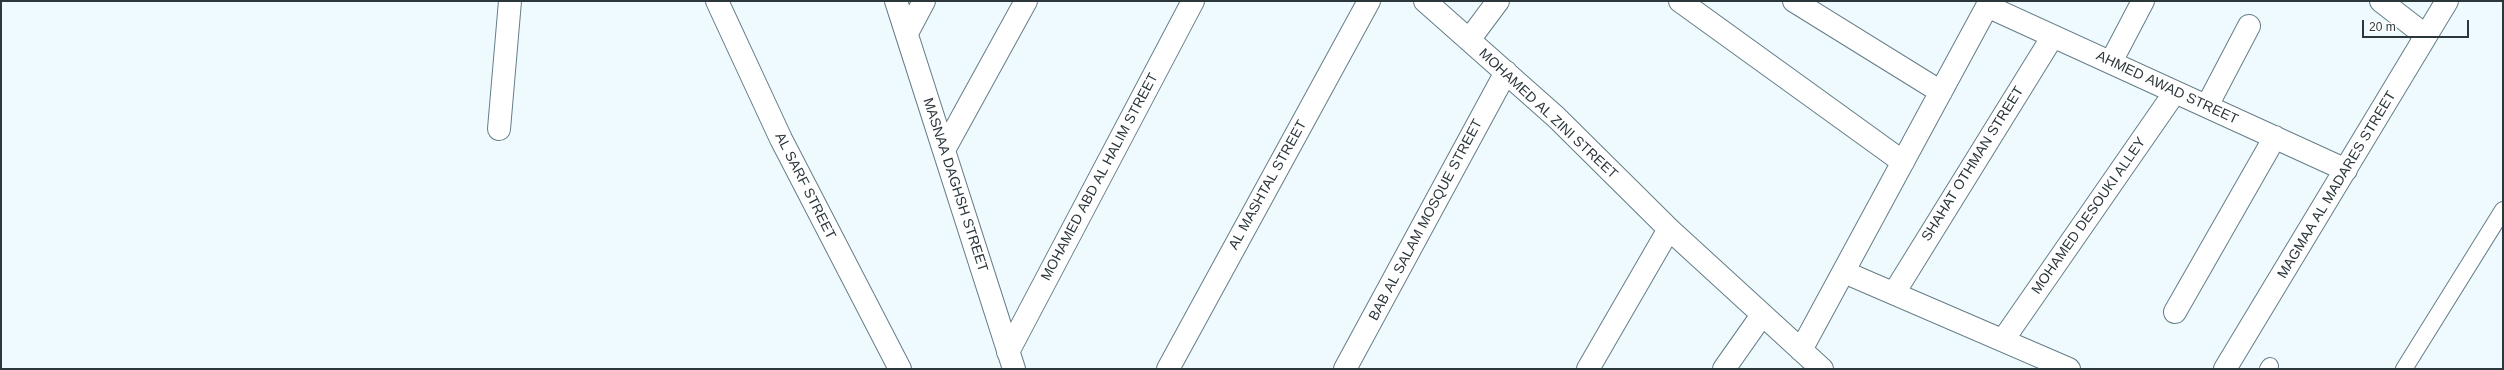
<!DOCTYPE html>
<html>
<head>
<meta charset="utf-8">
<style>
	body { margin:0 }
	#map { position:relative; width:2504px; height:370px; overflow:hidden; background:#effaff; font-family:Helvetica,sans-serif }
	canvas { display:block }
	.frame { position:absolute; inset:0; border:2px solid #2c373b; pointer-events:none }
	.scale { position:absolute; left:2362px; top:20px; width:107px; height:18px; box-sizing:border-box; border:2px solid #2c373b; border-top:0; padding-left:5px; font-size:12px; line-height:14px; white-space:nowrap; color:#2c373b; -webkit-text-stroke:3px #fff; paint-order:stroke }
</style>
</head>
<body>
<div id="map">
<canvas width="2504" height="370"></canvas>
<div class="frame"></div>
<div class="scale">20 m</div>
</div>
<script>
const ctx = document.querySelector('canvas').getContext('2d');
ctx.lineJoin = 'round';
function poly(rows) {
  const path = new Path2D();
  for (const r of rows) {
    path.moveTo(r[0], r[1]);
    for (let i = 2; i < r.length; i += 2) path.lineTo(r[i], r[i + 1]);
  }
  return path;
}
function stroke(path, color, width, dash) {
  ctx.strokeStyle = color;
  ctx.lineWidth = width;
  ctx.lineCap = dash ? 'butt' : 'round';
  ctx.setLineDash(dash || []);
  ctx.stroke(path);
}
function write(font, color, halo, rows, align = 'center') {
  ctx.font = font + ' Helvetica,sans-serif';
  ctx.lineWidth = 4;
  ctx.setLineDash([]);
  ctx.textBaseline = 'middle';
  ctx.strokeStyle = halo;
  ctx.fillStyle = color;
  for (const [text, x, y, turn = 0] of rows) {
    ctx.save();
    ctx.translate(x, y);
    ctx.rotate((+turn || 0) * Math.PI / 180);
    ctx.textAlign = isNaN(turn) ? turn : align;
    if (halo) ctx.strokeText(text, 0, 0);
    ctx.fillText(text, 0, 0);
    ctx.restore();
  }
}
const lane = poly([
	[2268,369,2270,366],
	[2404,369,2503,210]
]);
const street = poly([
	[717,1,781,139,900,369],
	[896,1,1014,369],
	[1425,1,1556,117,1669,229,1822,369],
	[1680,1,1903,162],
	[1794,1,1941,92],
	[2381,1,2426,36],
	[1987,6,2346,170],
	[907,33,924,1],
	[1469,40,1498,1],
	[2111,62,2143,1],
	[2207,106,2249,26],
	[499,129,510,1],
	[944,150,1026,1],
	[1844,272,2069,369],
	[1894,293,2053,36],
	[2175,312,2275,137],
	[2003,340,2175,92],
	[1801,350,1990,1],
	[1008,352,1193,1],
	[1168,369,1369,1],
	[1345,369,1506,72],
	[1588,369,1669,229],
	[1724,369,1762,315],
	[2225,369,2447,1]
]);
const streetNames = [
	["AHMED AWAD STREET",2167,88,25],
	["MOHAMED AL ZINI STREET",1548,114,43],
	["SHAHAT OTHMAN STREET",1973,164,-58],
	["MOHAMED ABD AL HALIM STREET",1100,177,-62],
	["MASNAA DAGHSH STREET",955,185,72],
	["AL MASHTAL STREET",1268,185,-61],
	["MAGMAA AL MADARES STREET",2337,185,-59],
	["AL SARF STREET",805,186,63],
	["MOHAMED DESOUKI ALLEY",2089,216,-55],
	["BAB AL SALAM MOSQUE STREET",1426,220,-62]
];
stroke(lane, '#647d87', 18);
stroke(street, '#647d87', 24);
stroke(lane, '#fff', 16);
stroke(street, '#fff', 22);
write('14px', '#2c373b', '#fff', streetNames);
</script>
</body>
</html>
